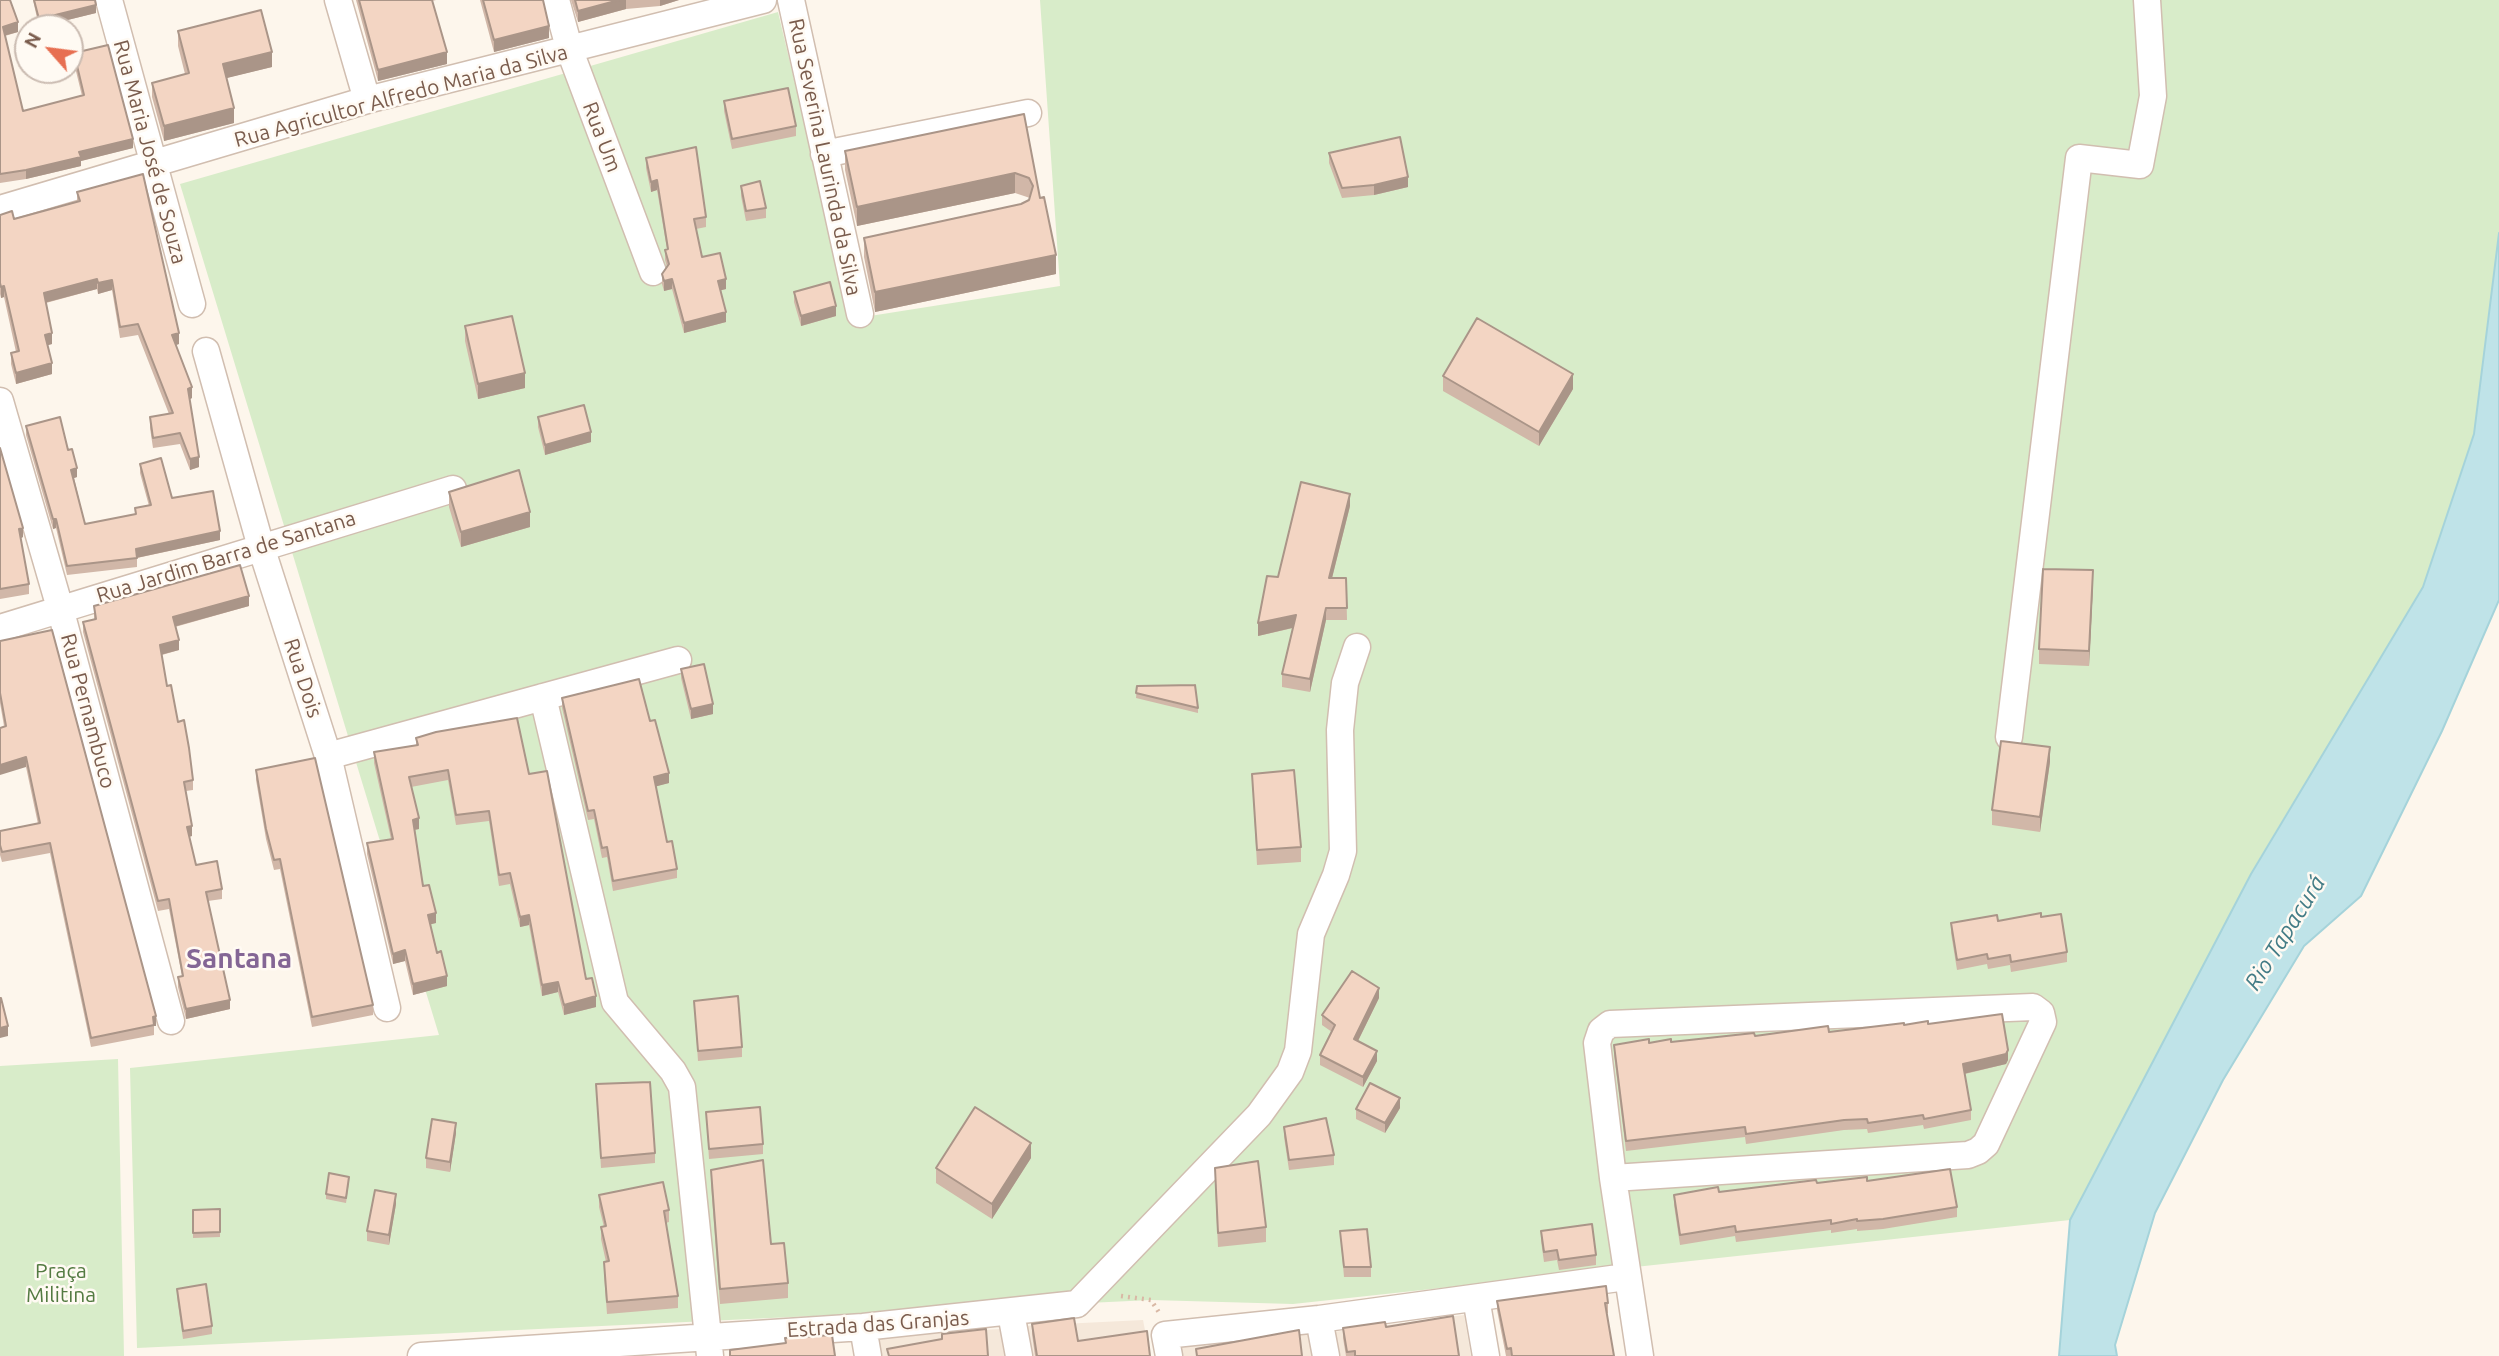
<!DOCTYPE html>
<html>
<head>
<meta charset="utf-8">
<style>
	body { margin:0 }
	#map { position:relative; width:2499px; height:1356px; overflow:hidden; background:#fdf6ec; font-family:Ubuntu,sans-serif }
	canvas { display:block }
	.north { position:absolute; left:14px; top:14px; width:70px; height:70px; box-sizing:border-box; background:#fffaf3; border:2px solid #cabbb1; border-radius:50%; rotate:298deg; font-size:19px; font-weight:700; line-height:28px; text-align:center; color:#7a5c4d }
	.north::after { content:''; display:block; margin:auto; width:24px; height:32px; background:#e76f51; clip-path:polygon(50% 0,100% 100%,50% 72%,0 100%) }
</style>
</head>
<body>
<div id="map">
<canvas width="2499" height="1356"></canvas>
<div class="north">N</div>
</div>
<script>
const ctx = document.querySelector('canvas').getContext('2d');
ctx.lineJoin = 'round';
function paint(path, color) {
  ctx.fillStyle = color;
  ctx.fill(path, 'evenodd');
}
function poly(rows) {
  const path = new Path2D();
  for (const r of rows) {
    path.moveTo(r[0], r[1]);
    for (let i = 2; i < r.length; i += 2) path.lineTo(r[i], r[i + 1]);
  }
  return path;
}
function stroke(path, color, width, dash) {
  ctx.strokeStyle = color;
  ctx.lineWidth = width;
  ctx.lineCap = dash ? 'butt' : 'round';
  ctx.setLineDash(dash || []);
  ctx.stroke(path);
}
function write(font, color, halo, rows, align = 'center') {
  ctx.font = font + ' Ubuntu,sans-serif';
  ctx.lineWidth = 5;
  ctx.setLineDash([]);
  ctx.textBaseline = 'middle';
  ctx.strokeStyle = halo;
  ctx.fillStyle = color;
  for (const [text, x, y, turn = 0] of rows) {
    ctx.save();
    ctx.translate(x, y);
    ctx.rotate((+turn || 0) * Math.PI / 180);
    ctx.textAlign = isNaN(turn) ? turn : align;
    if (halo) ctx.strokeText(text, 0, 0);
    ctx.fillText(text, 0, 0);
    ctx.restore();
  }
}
const residential = poly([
	[1464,1315,1471,1356,1338,1356,1333,1332],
	[1143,1320,1150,1356,1027,1356,1022,1326],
	[1000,1329,1005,1356,878,1356,874,1336],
	[1308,1329,1313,1356,1183,1356,1181,1345]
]);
const green = poly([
	[1040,0,2499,0,2499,233,2474,434,2423,587,2257,863,2070,1220,1293,1304,1151,1300,137,1348,130,1068,439,1035,180,184,778,12,851,319,1060,286],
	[118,1059,124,1356,0,1356,0,1066]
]);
const water = poly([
	[2499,233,2499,600,2442,731,2361,896,2304,946,2223,1080,2155,1213,2115,1345,2117,1356,2059,1356,2070,1220,2251,874,2423,587,2474,434,2499,233]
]);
const path = poly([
	[1121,1296,1151,1300,1160,1314]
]);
const minor = poly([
	[109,0,192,304],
	[338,0,367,100],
	[556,0,570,51,653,272],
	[791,0,860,314],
	[824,154,1028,113],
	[0,209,367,100,763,0],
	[206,351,261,547,328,756,387,1008],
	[0,401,60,608,171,1021],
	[0,628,453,489],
	[543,697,615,1002,673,1071,682,1087,710,1356],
	[2009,737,2079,158,2140,165,2153,96,2147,0],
	[328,756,678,660],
	[1613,1178,1968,1155,1978,1151,1986,1144,2043,1022,2041,1013,2033,1007,1610,1024,1601,1031,1597,1043,1613,1178,1640,1356],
	[1476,1298,1486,1356],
	[1011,1313,1019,1356],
	[1319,1319,1326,1356],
	[863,1327,868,1356],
	[421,1356,863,1327,1077,1304,1259,1115,1290,1072,1298,1051,1311,934,1336,875,1343,851,1340,730,1345,683,1357,647],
	[1169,1356,1165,1335,1319,1319,1626,1277]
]);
const wall = poly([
	[0,0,18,32,5,36,23,111,82,96,74,63,74,53,133,148,81,161,81,166,26,179,0,183],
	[33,0,95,0,96,13,39,27],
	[356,0,436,0,432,1,447,64,378,81],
	[480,0,543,0,549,38,494,52],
	[571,0,679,0,660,6,626,9,578,22],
	[178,31,272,67,226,78,234,123,164,141,152,97,152,83,185,74,178,46],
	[724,101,796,126,796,136,732,149,724,111],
	[1024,114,1040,198,1056,274,875,312,864,257,864,238,1021,204,1029,200,1030,198,1015,193,857,226,845,170,845,151],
	[1329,153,1408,187,1374,195,1342,198,1329,163],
	[646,158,706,217,706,227,696,229,702,257,726,289,721,290,726,322,684,333,672,289,664,291,662,284,662,274,667,267,665,260,665,250,667,249,657,190,651,192,646,168],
	[741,186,766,208,766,218,746,221,741,196],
	[77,192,179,344,176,345,192,398,190,399,199,467,190,470,180,444,153,448,150,428,150,417,169,414,138,335,120,338,112,290,98,294,97,289,46,303,52,344,47,345,52,374,16,384,11,364,11,353,16,352,4,297,1,298,0,294,0,215,14,219,77,202],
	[794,292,836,316,801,326,794,302],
	[465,326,525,388,478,399,465,341],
	[1443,376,1573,389,1539,446,1443,391],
	[538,417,591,442,545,455,538,427],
	[26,426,68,450,77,477,74,478,85,524,135,515,135,508,149,506,140,473,140,464,172,498,220,540,137,558,137,567,67,575,56,528,53,529,26,435],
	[0,448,23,537,21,538,29,584,29,594,0,599],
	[449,492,530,527,461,547,449,507],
	[1350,506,1332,578,1346,578,1347,620,1326,620,1310,692,1282,687,1282,674,1293,628,1258,636,1278,577],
	[2093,585,2089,666,2039,664,2039,649],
	[94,606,249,606,175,627,179,650,162,655,167,686,178,722,193,780,193,790,186,791,192,836,189,837,196,865,222,889,222,899,208,901,230,1009,186,1019,178,987,178,977,182,976,169,909,158,911,83,632,83,622,94,620],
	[0,641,156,1026,154,1026,154,1035,91,1047,50,853,2,862,0,855,0,831,38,824,26,767,4,726,0,703],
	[681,669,713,714,691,719,681,678],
	[1137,686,1198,708,1198,713,1136,698],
	[562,698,650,721,669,783,656,786,667,842,677,869,677,878,613,891,607,857,602,858,594,819,588,820,562,708],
	[416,738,529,774,586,979,596,1007,564,1015,558,992,542,996,529,925,520,927,510,884,499,886,489,821,456,825,448,780,411,787,419,829,415,830,423,886,436,923,430,924,447,986,413,995,405,961,393,964,367,854,367,843,391,839,374,763,374,752,416,745],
	[2050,762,2040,832,1992,825,1992,810],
	[256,770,373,1005,373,1015,312,1027,280,869,274,870,266,839,256,780],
	[1252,774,1301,847,1301,862,1257,865],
	[2041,917,2067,952,2067,962,2011,972,2010,965,1988,969,1987,964,1957,970,1951,933,1951,923,1998,921],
	[1379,998,1358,1041,1377,1061,1363,1087,1320,1065,1320,1055,1332,1032,1322,1025,1322,1015],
	[694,1001,742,1047,742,1057,698,1061],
	[1928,1024,2008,1060,2006,1064,1965,1074,1971,1110,1971,1120,1924,1129,1923,1125,1868,1133,1867,1129,1844,1130,1746,1144,1745,1137,1626,1151,1614,1055,1614,1045,1671,1042,1755,1036,1829,1032],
	[596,1084,655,1153,655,1163,601,1168],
	[1400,1108,1385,1133,1356,1119,1356,1109],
	[706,1112,763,1144,763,1154,709,1159],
	[1284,1127,1334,1155,1334,1165,1289,1170,1284,1137],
	[456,1133,450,1172,426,1168,426,1158],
	[1031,1158,992,1219,936,1183,936,1168],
	[711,1170,771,1244,788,1283,788,1298,720,1304,711,1185],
	[1867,1181,1957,1207,1957,1217,1883,1229,1857,1231,1857,1229,1831,1233,1831,1230,1736,1242,1735,1236,1680,1245,1674,1205,1674,1195,1719,1192,1817,1183],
	[349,1182,346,1203,326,1199,326,1194],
	[1215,1183,1266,1227,1266,1242,1218,1247],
	[599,1195,669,1210,669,1222,666,1223,678,1296,678,1308,607,1314,604,1274,604,1262,606,1262,601,1239,601,1227,604,1227,599,1207],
	[396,1204,389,1245,367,1241,367,1231],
	[220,1209,220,1237,193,1238,193,1210],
	[1340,1231,1371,1267,1371,1277,1344,1277],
	[1541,1231,1596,1255,1596,1265,1559,1270,1557,1260,1544,1262,1541,1241],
	[177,1289,212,1326,212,1334,183,1339,177,1297],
	[1497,1301,1608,1303,1608,1313,1607,1313,1614,1356,1506,1356,1497,1310],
	[1032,1324,1078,1341,1150,1356,1035,1356,1032,1334],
	[1386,1327,1459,1356,1346,1356,1343,1338,1343,1328]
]);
const shadedWall = poly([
	[619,0,626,0,626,9,578,22,578,11],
	[660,0,679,0,660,6],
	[96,5,96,13,39,27,39,19],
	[18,22,18,32,3,36,3,27],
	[549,26,549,38,494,52,494,40],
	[272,52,272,67,223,79,223,64],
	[447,52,447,64,378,81,378,70],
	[234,108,234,123,164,141,164,126],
	[133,139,133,148,81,161,81,166,26,179,26,170,79,152],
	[1015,173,1015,193,857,226,857,207],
	[1408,177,1408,187,1374,195,1374,185],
	[657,180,657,190,651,192,651,182],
	[1056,255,1056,274,875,312,875,292],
	[97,279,97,289,44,303,44,293],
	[672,279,672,289,664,291,664,281],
	[726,279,726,289,718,291,718,281],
	[112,280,112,290,98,294,98,283],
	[4,286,4,297,1,298,1,287],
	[836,306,836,316,801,326,801,316],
	[726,312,726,322,684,333,684,323],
	[52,333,52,344,45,346,45,335],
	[179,333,179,344,172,346,172,335],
	[52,363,52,374,16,384,16,373],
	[525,373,525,388,478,399,478,384],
	[1573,374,1573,389,1539,446,1539,432],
	[192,387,192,398,188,400,188,389],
	[591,432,591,442,545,455,545,445],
	[199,457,199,467,190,470,190,459],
	[77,468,77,477,71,479,71,470],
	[1350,494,1350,506,1329,590,1329,578],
	[530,512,530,527,461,547,461,532],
	[53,519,56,519,56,528,53,529],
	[23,528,23,537,19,539,19,529],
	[220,531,220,540,136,558,136,549],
	[2093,570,2093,585,2089,666,2089,651],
	[249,596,249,606,173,627,173,617],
	[1326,608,1326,620,1310,692,1310,679],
	[1296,615,1296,627,1258,636,1258,623],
	[179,640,179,650,160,655,160,645],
	[713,704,713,714,691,719,691,709],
	[2050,747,2050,762,2040,832,2040,817],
	[26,757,26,767,0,775,0,765],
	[669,773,669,783,654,787,654,777],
	[419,818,419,829,413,830,413,820],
	[192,826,192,836,187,837,187,827],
	[436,913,436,923,428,925,428,915],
	[529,915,529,925,520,927,520,917],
	[405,950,405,961,393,964,393,954],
	[447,976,447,986,413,995,413,984],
	[558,982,558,992,542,996,542,985],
	[1379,988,1379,998,1354,1049,1354,1039],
	[596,996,596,1007,564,1015,564,1005],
	[230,1000,230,1009,186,1019,186,1009],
	[156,1016,156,1026,154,1026,153,1017],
	[8,1026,8,1036,0,1038,0,1028],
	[2008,1050,2008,1060,2006,1064,1963,1074,1963,1064],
	[1377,1051,1377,1061,1363,1087,1363,1077],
	[1400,1098,1400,1108,1385,1133,1385,1123],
	[456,1123,456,1133,450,1172,450,1162],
	[1031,1143,1031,1158,992,1219,992,1204],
	[396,1194,396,1204,389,1245,389,1235]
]);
const building = poly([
	[0,0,10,0,18,22,3,27,23,111,84,95,74,53,108,45,133,139,79,152,81,157,26,170,0,174,0,0],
	[34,0,95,0,96,5,39,19,34,0],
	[359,0,432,0,447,52,378,70,359,0],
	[483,0,543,0,549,26,494,40,483,0],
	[575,0,619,0,578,11,575,0],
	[261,10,272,52,223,64,234,108,164,126,152,83,189,73,178,31,261,10],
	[788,88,796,126,732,139,724,101,788,88],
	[1024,114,1040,198,1044,197,1056,255,875,292,864,238,1021,204,1029,200,1033,186,1029,178,1015,173,857,207,845,151,1024,114],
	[1400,137,1408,177,1374,185,1342,188,1329,153,1400,137],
	[696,147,706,217,694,219,702,257,720,253,726,279,718,281,726,312,684,323,672,279,664,281,662,274,669,264,665,250,668,249,657,180,651,182,646,158,696,147],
	[143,174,179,333,172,335,192,387,188,389,199,457,190,459,180,433,153,438,150,417,173,413,138,324,120,327,112,280,98,283,97,279,44,293,52,333,45,335,52,363,16,373,11,353,19,351,4,286,1,287,0,283,0,215,12,211,14,219,80,201,77,192,143,174],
	[760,181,766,208,746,211,741,186,760,181],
	[830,282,836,306,801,316,794,292,830,282],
	[512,316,525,373,478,384,465,326,512,316],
	[1477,318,1573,374,1539,432,1443,376,1477,318],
	[584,405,591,432,545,445,538,417,584,405],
	[60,417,68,450,72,449,77,468,71,470,85,524,136,514,135,508,151,505,140,464,161,458,172,498,213,491,220,531,136,549,137,558,67,566,56,519,53,519,26,426,60,417],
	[0,448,23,528,19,529,29,584,0,589,0,448],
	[519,470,530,512,461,532,449,492,519,470],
	[1301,482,1350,494,1329,578,1346,578,1347,608,1326,608,1310,679,1282,674,1296,615,1258,623,1267,576,1278,577,1301,482],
	[240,565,249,596,173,617,179,640,160,645,167,686,171,685,178,722,184,720,189,748,193,780,184,782,192,826,187,827,196,865,217,861,222,889,206,892,230,1000,186,1009,178,977,183,976,169,899,158,901,83,622,96,619,94,606,240,565],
	[2043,569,2093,570,2089,651,2039,649,2043,569],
	[52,630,156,1016,153,1017,154,1025,91,1038,50,843,2,852,0,845,0,831,40,823,26,757,0,765,0,728,6,726,0,693,0,641,52,630],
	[704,664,713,704,691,709,681,669,704,664],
	[639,679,650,721,655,720,669,773,654,777,667,842,672,841,677,869,613,881,607,847,602,848,594,810,588,811,562,698,639,679],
	[1195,685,1198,708,1136,693,1137,686,1195,685],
	[517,718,529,774,547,771,586,979,592,978,596,996,564,1005,558,982,542,985,529,915,520,917,510,873,499,875,489,811,456,815,448,770,409,777,419,818,413,820,423,886,429,885,436,913,428,915,437,953,441,951,447,976,413,984,405,950,393,954,367,843,393,839,374,752,418,745,416,738,436,732,517,718],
	[2001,741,2050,747,2040,817,1992,810,2001,741],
	[315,758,373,1005,312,1017,280,859,274,860,266,829,256,770,315,758],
	[1294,770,1301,847,1257,850,1252,774,1294,770],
	[2041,913,2041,917,2061,914,2067,952,2011,962,2010,955,1988,959,1987,954,1957,960,1951,923,1997,915,1998,921,2041,913],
	[1352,971,1379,988,1354,1039,1377,1051,1363,1077,1320,1055,1335,1025,1322,1015,1352,971],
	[738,996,742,1047,698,1051,694,1001,738,996],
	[0,998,1,998,8,1026,0,1028,0,998],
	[2002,1014,2008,1050,2006,1054,1963,1064,1971,1110,1924,1119,1923,1115,1868,1123,1867,1119,1844,1120,1746,1134,1745,1127,1626,1141,1614,1045,1649,1039,1649,1043,1671,1039,1671,1042,1754,1033,1755,1036,1828,1026,1829,1032,1904,1023,1904,1025,1928,1021,1928,1024,2002,1014],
	[650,1082,655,1153,601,1158,596,1084,650,1082],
	[1370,1083,1400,1098,1385,1123,1356,1109,1370,1083],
	[760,1107,763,1144,709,1149,706,1112,760,1107],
	[975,1107,1031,1143,992,1204,936,1168,975,1107],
	[1326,1118,1334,1155,1289,1160,1284,1127,1326,1118],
	[432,1119,456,1123,450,1162,426,1158,432,1119],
	[763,1160,771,1244,784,1243,788,1283,720,1289,711,1170,763,1160],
	[1258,1161,1266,1227,1218,1233,1215,1168,1258,1161],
	[1950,1169,1957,1207,1883,1219,1857,1221,1857,1219,1831,1224,1831,1220,1736,1232,1735,1226,1680,1235,1674,1195,1718,1187,1719,1192,1816,1180,1817,1183,1867,1177,1867,1181,1950,1169],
	[329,1173,349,1177,346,1198,326,1194,329,1173],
	[663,1182,669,1210,664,1211,678,1296,607,1302,604,1262,609,1261,601,1227,606,1226,599,1195,663,1182],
	[375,1190,396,1194,389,1235,367,1231,375,1190],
	[220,1209,220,1232,193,1233,193,1210,220,1209],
	[1592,1224,1596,1255,1559,1260,1557,1250,1544,1252,1541,1231,1592,1224],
	[1367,1229,1371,1267,1344,1267,1340,1231,1367,1229],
	[206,1284,212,1326,183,1331,177,1289,206,1284],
	[1606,1286,1608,1303,1605,1303,1614,1356,1512,1356,1511,1348,1507,1349,1497,1301,1606,1286],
	[1453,1316,1459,1356,1355,1356,1355,1351,1347,1352,1343,1328,1385,1322,1386,1327,1453,1316],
	[1074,1318,1078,1341,1147,1331,1150,1356,1037,1356,1032,1324,1074,1318],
	[986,1329,988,1356,889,1356,887,1349,942,1339,942,1334,986,1329],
	[1299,1330,1302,1356,1197,1356,1196,1349,1299,1330],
	[832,1335,835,1356,730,1356,730,1350,786,1343,785,1338,832,1335]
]);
const streetNames = [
	["Rua Agricultor Alfredo Maria da Silva",401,96,-15],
	["Rua Um",602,137,69],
	["Rua Maria José de Souza",150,152,75],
	["Rua Severina Laurinda da Silva",825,157,78],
	["Rua Jardim Barra de Santana",226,557,-17],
	["Rua Dois",303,678,72],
	["Rua Pernambuco",88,711,75],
	["Estrada das Granjas",878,1324,-4]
];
const parkNames = [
	["Praça",61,1271],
	["Militina",61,1295]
];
const waterNames = [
	["Rio Tapacurá",2285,933,-58]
];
const districtNames = [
	["Santana",239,959]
];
paint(residential, '#f5e8da');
paint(green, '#d8ecc9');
paint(water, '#bfe3e8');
stroke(water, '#a5d3da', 2);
stroke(minor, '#d1beb0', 29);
stroke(path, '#d9b8a5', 4.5, [2, 5]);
stroke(minor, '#fff', 26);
paint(wall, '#d1b7a8');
paint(shadedWall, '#aa9588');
paint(building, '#f3d5c3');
stroke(building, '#aa9588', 2);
write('21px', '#7a5c4d', '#fffaf3', streetNames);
write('21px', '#537a41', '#fffaf3', parkNames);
write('italic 23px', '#437c86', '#fffaf3', waterNames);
write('bold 28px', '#846695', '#fffaf3', districtNames);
</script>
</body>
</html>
